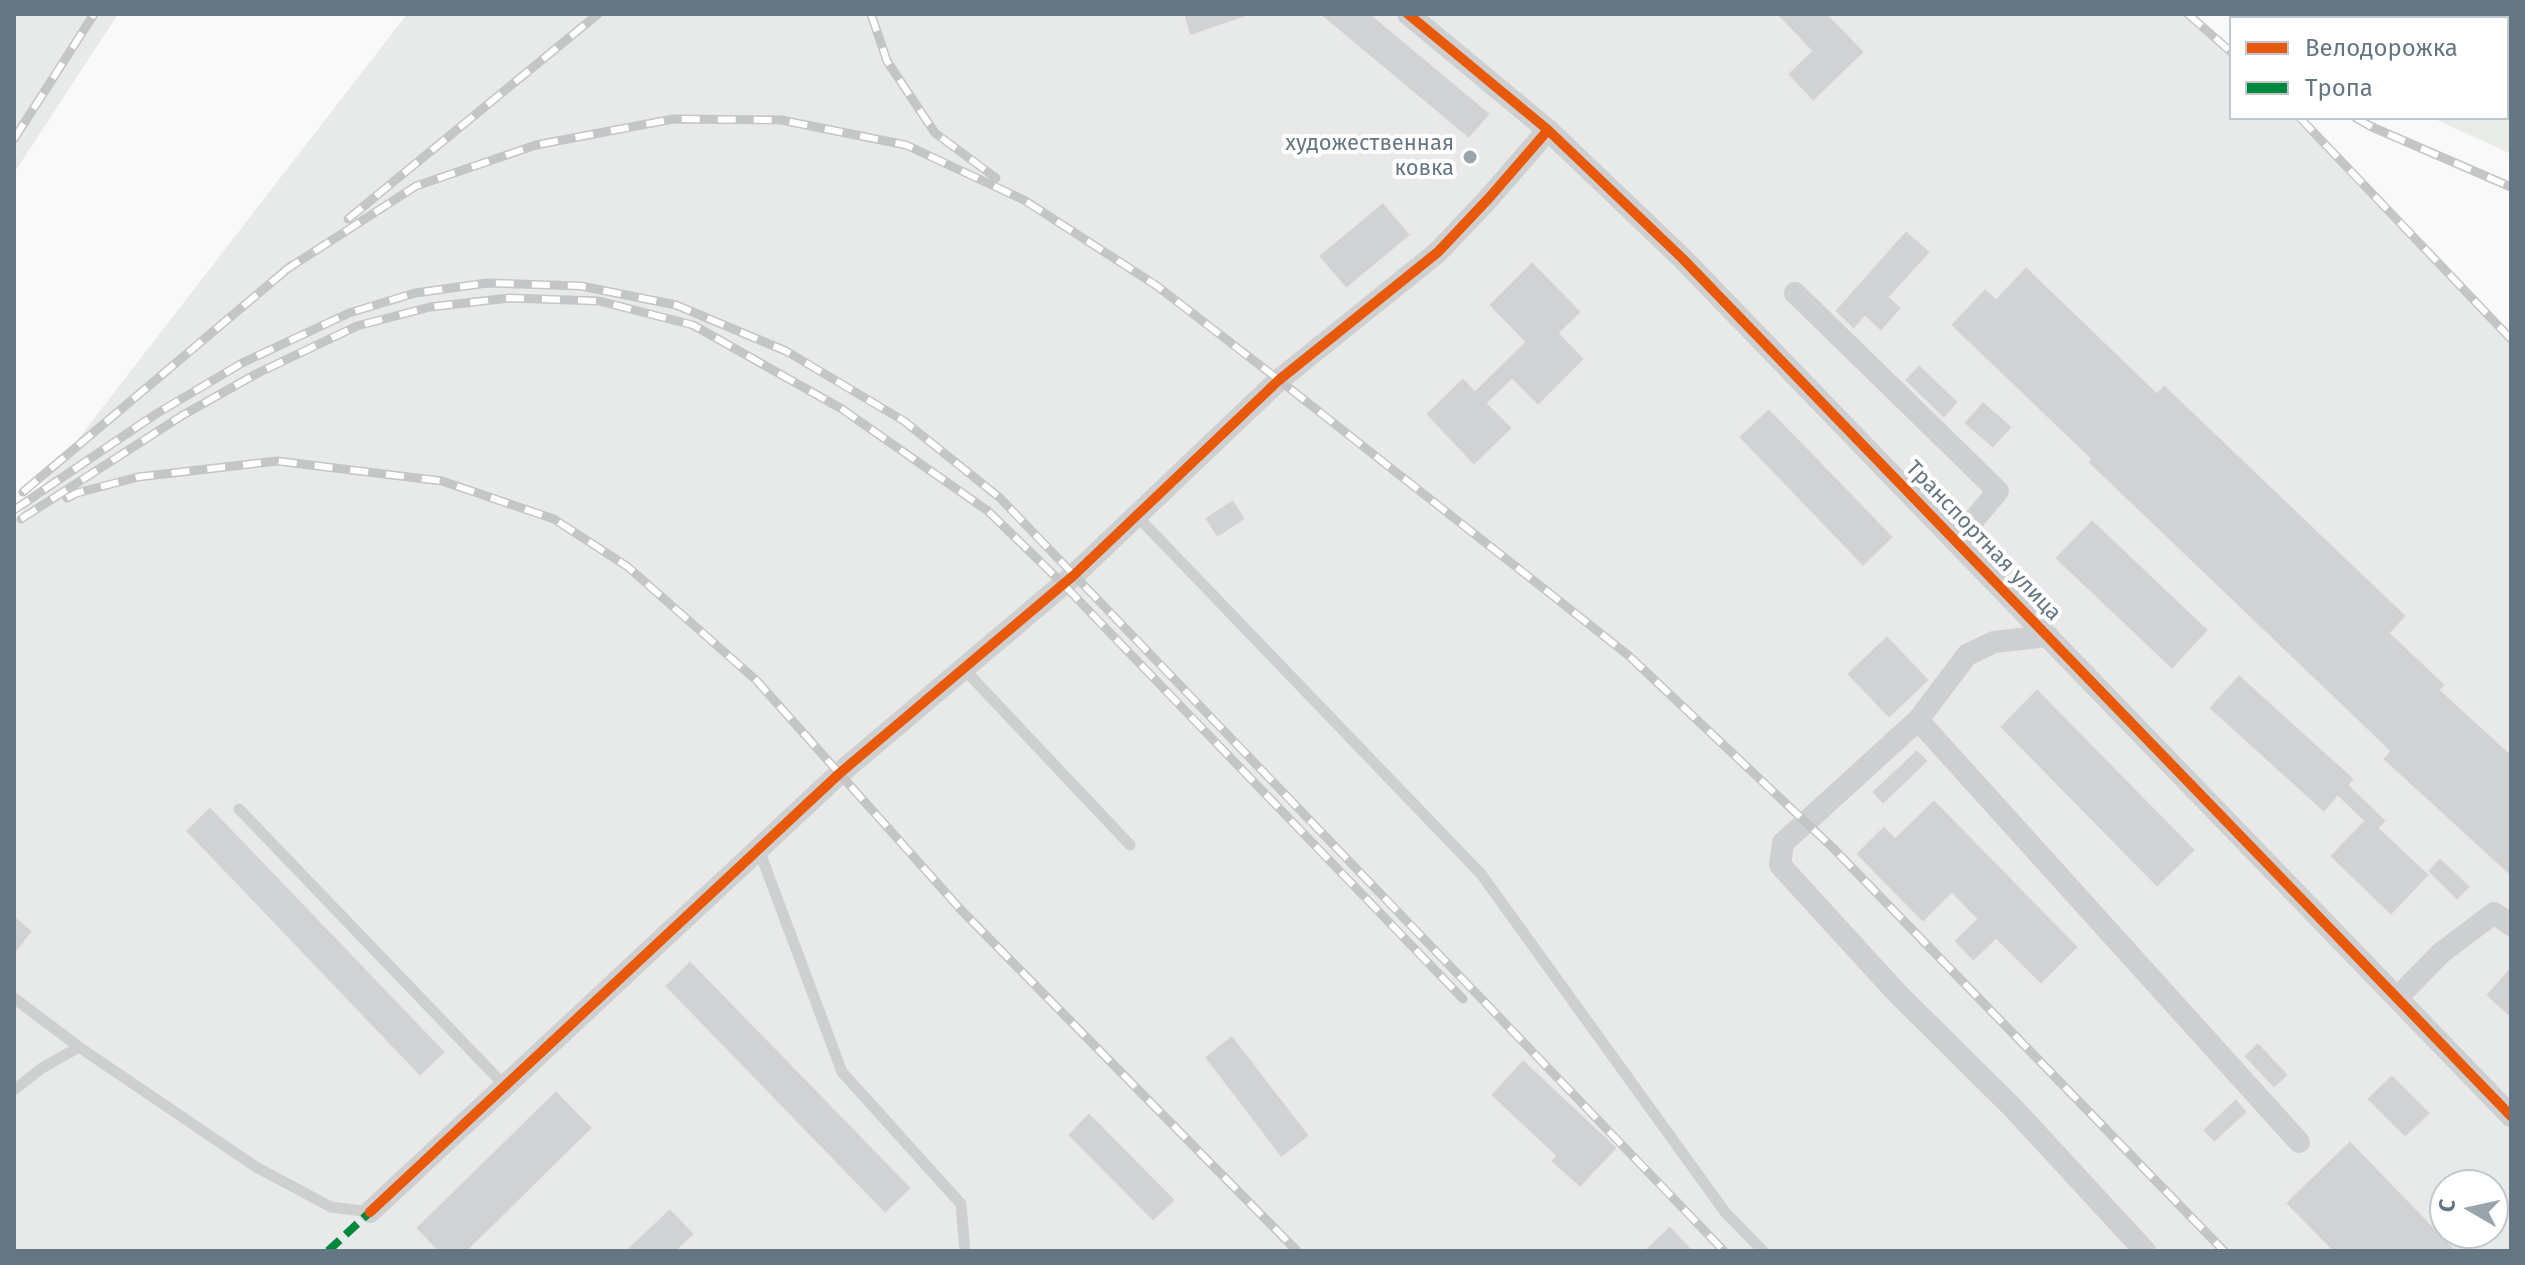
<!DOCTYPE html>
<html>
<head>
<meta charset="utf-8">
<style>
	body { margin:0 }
	#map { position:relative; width:2525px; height:1265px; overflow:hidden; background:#f9f9f9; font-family:"Fira Sans",sans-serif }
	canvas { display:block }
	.frame { position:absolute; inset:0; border:16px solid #657683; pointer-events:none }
	.legend { position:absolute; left:2229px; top:16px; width:280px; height:104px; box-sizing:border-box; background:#fff; border:2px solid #c1c8cd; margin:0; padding:10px 14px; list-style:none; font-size:24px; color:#657683 }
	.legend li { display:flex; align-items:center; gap:16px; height:40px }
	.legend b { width:40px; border:2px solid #c1c8cd }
	.north { position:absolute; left:2429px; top:1169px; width:80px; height:80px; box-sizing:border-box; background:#fff; border:2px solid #c1c8cd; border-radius:50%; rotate:279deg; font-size:22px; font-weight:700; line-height:32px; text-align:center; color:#657683 }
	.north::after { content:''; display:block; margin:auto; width:28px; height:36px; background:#99a4ac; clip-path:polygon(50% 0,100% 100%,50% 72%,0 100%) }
</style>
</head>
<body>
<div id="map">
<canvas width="2525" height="1265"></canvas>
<div class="frame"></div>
<ul class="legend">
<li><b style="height:10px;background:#e8590c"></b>Велодорожка</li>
<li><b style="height:10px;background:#00873e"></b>Тропа</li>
</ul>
<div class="north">С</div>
</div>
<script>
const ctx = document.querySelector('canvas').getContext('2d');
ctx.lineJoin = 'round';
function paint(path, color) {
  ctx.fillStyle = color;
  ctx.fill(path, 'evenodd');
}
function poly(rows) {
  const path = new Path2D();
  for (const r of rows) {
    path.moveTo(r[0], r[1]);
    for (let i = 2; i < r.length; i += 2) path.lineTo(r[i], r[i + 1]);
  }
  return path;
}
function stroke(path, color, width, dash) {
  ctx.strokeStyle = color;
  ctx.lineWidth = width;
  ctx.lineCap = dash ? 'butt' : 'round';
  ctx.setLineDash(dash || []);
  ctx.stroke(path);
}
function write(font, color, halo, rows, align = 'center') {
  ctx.font = font + ' "Fira Sans",sans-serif';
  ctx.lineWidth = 8;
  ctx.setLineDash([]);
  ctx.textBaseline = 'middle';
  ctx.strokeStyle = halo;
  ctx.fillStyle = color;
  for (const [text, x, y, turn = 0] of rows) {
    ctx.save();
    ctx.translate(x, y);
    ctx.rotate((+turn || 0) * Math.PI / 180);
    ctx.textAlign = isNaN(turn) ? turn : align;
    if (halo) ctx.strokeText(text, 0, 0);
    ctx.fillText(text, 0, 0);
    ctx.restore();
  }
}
const built = poly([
	[14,14,118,14,14,173],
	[407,14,2187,14,2231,57,2231,118,2293,118,2511,334,2511,1251,14,1251,14,522],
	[2445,1185,2493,1185,2493,1233,2445,1233]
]);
const green = poly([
	[2245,14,2511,14,2511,154,2433,118,2507,118,2507,18,2250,18]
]);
const stream = poly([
	[2488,14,2489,18],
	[2507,59,2511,60]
]);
const building = poly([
	[1183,14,1246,14,1246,17,1190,36,1183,14],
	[1319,14,1371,14,1491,114,1469,139,1319,14],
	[1776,14,1828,14,1865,52,1813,102,1787,74,1811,51,1776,14],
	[1383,202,1411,235,1346,289,1318,256,1383,202],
	[1906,230,1931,252,1890,297,1902,308,1881,332,1865,317,1854,330,1834,311,1906,230],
	[1532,261,1582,312,1560,333,1585,359,1538,406,1512,380,1488,403,1513,428,1474,466,1425,414,1463,377,1475,390,1524,342,1488,305,1532,261],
	[2026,266,2157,392,2164,384,2407,616,2391,633,2446,685,2441,690,2511,754,2511,877,2382,759,2389,751,2087,462,2090,459,1950,325,1985,288,1996,298,2026,266],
	[1919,364,1959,402,1944,419,1904,380,1919,364],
	[1983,401,2013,427,1993,449,1963,423,1983,401],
	[1769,408,1894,537,1863,567,1738,437,1769,408],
	[1233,499,1246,519,1217,538,1204,518,1233,499],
	[2092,519,2209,630,2172,670,2054,558,2092,519],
	[1887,635,1930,680,1889,719,1846,674,1887,635],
	[2239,674,2355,779,2350,785,2387,821,2380,828,2430,875,2391,916,2329,856,2363,821,2338,797,2324,813,2208,708,2239,674],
	[2037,688,2196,850,2157,888,1999,727,2037,688],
	[1917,749,1929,761,1883,805,1871,792,1917,749],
	[1934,799,2079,947,2041,985,1996,940,1973,962,1953,941,1976,919,1952,894,1923,923,1855,854,1884,825,1895,837,1934,799],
	[210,806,446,1052,420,1077,185,831,210,806],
	[2440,857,2471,887,2457,901,2427,871,2440,857],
	[14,915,33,931,14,955,14,915],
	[690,960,912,1188,885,1214,664,986,690,960],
	[2511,966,2511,1019,2485,995,2511,966],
	[1232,1035,1310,1136,1281,1158,1204,1057,1232,1035],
	[2258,1042,2289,1075,2274,1089,2243,1056,2258,1042],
	[1523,1059,1618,1148,1580,1188,1550,1161,1555,1156,1490,1095,1523,1059],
	[2392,1074,2431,1113,2405,1138,2366,1099,2392,1074],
	[556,1090,593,1128,468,1251,437,1251,415,1228,556,1090],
	[2236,1098,2248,1112,2214,1143,2202,1130,2236,1098],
	[1089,1112,1176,1200,1153,1222,1067,1135,1089,1112],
	[2350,1140,2457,1251,2332,1251,2285,1203,2350,1140],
	[670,1208,695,1234,677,1251,624,1251,670,1208],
	[1670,1225,1694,1251,1643,1251,1670,1225]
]);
const lane = poly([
	[1136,515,1481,874,1725,1212,1763,1251],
	[963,668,1130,845],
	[239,809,505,1086],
	[759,850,842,1072,961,1204,965,1251],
	[14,998,79,1047,256,1167,331,1207,370,1212],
	[14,1090,42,1068,79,1047]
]);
const street = poly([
	[1408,14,1548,130,1683,259,2511,1116],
	[1795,293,1998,491,1956,541],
	[2048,636,1994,642,1967,655,1918,720,1783,843,1780,865,1897,993,2014,1109,2145,1251],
	[1918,720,2299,1142],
	[2397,998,2441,953,2494,913,2511,925],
	[370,1212,840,773,1073,576,1279,380,1438,252,1489,198,1548,130]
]);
const rail = poly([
	[871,14,887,61,935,133,996,178],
	[2188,14,2231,52],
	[2300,118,2511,339],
	[2356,118,2372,127,2511,187],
	[14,139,94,14],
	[348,219,598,14],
	[284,271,416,186,536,145,673,119,781,120,906,145,1024,200,1157,286,1279,380,1628,655,1832,847,2224,1251],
	[23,492,292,265],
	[67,498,77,493,138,477,277,461,442,481,554,519,628,567,757,681,962,911,1297,1251],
	[14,510,156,414,242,363,349,313,415,293,487,283,581,286,676,305,786,351,904,421,1000,498,1724,1251],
	[21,519,183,415,256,374,357,326,430,307,509,298,599,301,693,325,842,409,988,511,1063,584,1463,999]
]);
const quiet = poly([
	[328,1251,370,1212]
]);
const cycleway = poly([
	[1408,14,1548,130,1683,259,2511,1116],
	[370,1212,840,773,1073,576,1279,380,1438,252,1489,198,1548,130]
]);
const markers = [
	[1470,157,8,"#99a4ac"]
];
const poiNames = [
	["художественная",1454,144],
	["ковка",1454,169]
];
const streetNames = [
	["Транспортная улица",1983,541,46]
];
paint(built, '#e8e9e9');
paint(green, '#e8ebe6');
stroke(stream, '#ced6d9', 6);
paint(building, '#d0d2d3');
stroke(building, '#e8e8e8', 2);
stroke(lane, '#cecfd0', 11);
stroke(street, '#cecfd0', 22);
stroke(rail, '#c3c5c6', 9);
stroke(rail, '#fff', 6, [18]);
stroke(quiet, '#00873e', 8, [16, 8]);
stroke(cycleway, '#e8590c', 10);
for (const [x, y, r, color] of markers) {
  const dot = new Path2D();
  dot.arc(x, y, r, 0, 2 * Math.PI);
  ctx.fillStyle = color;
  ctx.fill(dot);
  stroke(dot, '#fff', 3);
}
write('22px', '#657683', '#fff', poiNames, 'right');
write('22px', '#657683', '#fff', streetNames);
</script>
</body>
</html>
